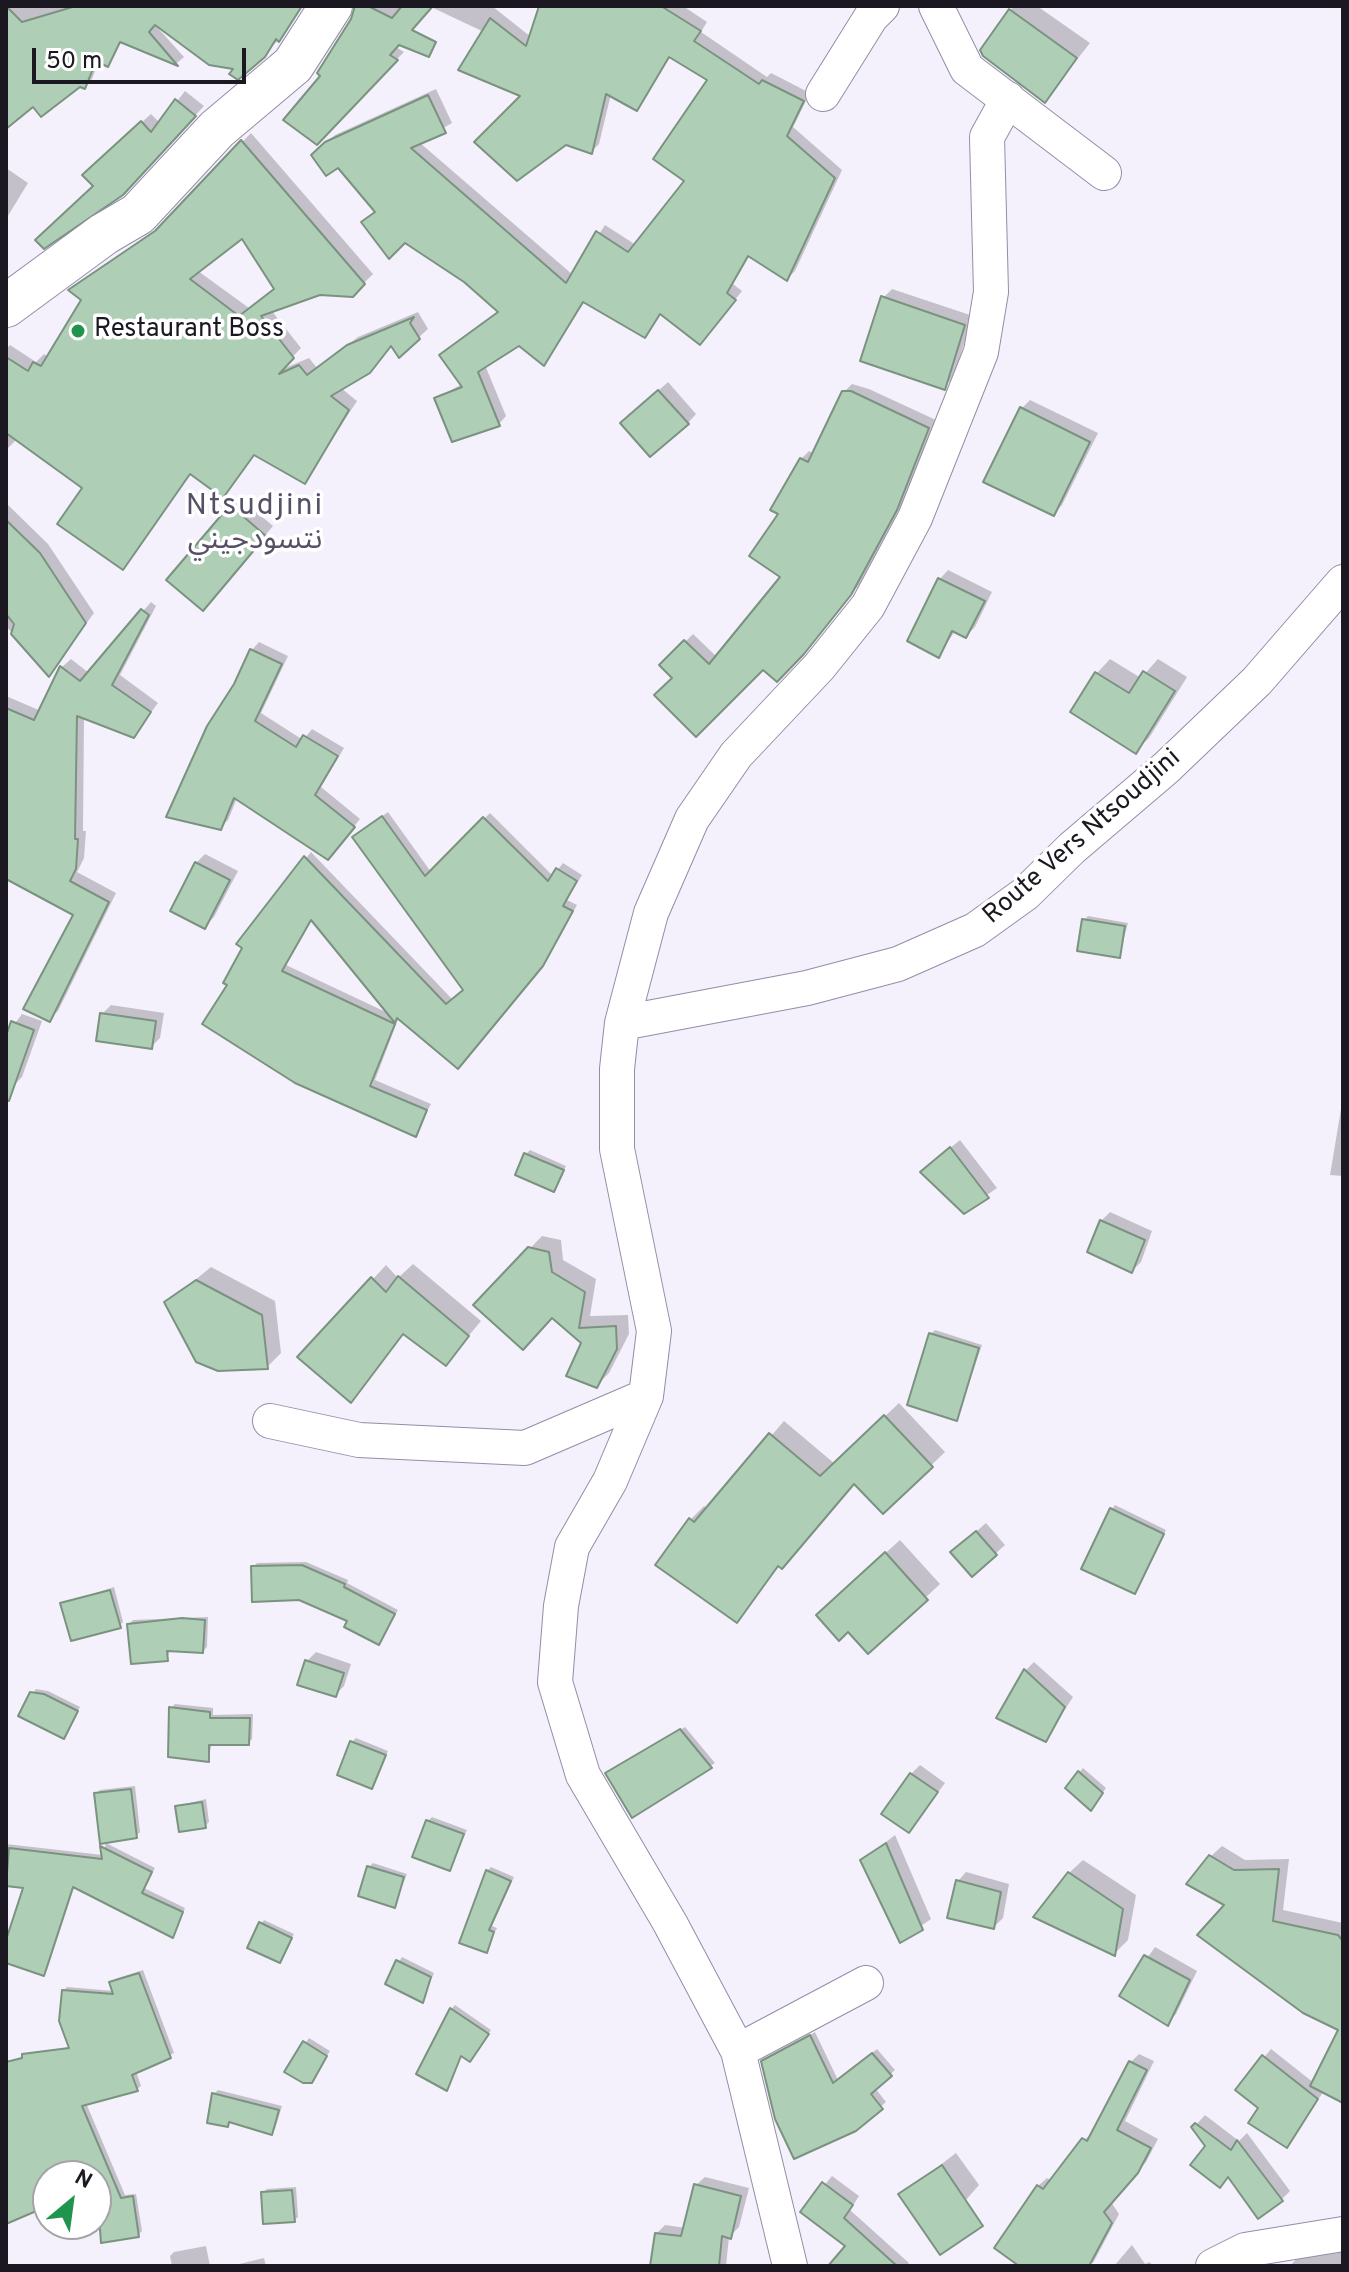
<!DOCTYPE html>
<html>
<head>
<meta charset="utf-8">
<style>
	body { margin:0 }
	#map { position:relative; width:1349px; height:2272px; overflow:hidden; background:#f4f1fc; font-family:Overpass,sans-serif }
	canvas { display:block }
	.frame { position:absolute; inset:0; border:8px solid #1b1822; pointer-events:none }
	.north { position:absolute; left:32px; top:2160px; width:80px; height:80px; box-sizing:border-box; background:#fff; border:2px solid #a4a3a7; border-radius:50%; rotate:29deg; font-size:22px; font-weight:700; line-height:32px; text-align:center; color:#1b1822 }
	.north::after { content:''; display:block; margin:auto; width:28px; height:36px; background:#20934d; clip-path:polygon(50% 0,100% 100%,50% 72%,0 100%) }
	.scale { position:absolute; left:32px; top:48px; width:214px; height:36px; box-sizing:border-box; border:4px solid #1b1822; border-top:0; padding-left:10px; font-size:24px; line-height:28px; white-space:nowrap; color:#1b1822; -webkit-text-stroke:6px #fff; paint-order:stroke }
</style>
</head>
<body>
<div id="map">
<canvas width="1349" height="2272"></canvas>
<div class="frame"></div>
<div class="north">N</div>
<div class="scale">50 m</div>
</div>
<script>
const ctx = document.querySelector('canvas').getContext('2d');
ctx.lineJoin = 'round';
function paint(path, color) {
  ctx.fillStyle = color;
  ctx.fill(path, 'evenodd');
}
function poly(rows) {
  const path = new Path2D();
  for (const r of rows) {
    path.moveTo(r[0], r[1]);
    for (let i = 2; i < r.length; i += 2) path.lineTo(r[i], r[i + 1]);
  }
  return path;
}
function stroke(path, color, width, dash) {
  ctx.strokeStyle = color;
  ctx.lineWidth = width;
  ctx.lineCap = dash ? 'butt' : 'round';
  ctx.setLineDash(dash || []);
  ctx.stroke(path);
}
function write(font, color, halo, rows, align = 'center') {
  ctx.font = font + ' Overpass,"Noto Sans Arabic",sans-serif';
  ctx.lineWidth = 7;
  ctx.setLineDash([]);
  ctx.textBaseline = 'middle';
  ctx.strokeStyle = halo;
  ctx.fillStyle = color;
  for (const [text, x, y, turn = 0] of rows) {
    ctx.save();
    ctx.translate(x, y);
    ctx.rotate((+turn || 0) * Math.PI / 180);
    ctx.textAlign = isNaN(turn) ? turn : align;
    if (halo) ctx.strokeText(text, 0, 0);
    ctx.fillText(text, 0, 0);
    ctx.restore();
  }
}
const shadow = poly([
	[6,6,303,6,286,32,264,55,236,67,157,27,184,57,177,63,122,41,107,65,99,60,92,79,84,87,79,84,33,105,6,126],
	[357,6,492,6,531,37,542,6,683,6,707,22,701,32,767,77,771,73,810,93,793,127,842,170,795,271,787,279,750,255,733,284,742,291,707,335,662,313,644,335,585,301,543,363,519,343,485,365,506,416,499,424,437,398,462,384,500,311,377,211,321,147,335,135,436,89,452,123,419,142,573,275,605,225,636,245,687,181,710,79,671,56,636,108,611,94,599,144,592,151,523,95,484,32,431,7,396,47,404,52,317,142,323,75],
	[1015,6,1037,6,1090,43,1045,100,1010,10],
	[185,91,204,106,132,184,96,186,93,166,151,114,160,123],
	[251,133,373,274,352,295,319,293,271,310,301,348,280,370,309,358,317,368,358,337,418,312,428,329,419,337,392,344,341,388,357,401,305,481,256,453,231,486,191,473,123,567,85,488,17,439,6,450,6,349,10,345,36,362,44,354,48,357,83,300,71,290,165,223],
	[242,236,276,288,249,308,198,271],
	[6,168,28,183,6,219],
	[892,289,973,316,953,378,944,387,883,298],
	[668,382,696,414,688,423,632,414],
	[852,384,869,389,936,420,904,500,859,585,811,644,763,668,675,678,662,665,693,634,717,657,783,576,801,459,809,451,814,454,844,392],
	[1030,400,1098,433,1062,505,1053,514,1021,409],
	[240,498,273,526,211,600,231,507],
	[6,503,48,544,94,613,49,674,6,626],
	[948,570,992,592,975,627,966,636,955,631,939,655,940,579],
	[151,602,156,606,120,675,158,703,133,736,84,717,83,831,86,831,84,858,77,872,116,893,58,1011,49,1019,76,914,6,877,6,696,41,711,62,667,71,659,89,673],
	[259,642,288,656,261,713,303,740,312,729,344,748,321,787,360,819,336,849,237,798,228,820,220,828,236,684,252,650],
	[1110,659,1141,678,1158,659,1187,677,1149,738,1135,751,1097,673],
	[388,812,431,872,490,813,553,876,563,863,582,875,567,900,577,905,548,958,463,1060,399,1017,375,1080,431,1104,415,1134,229,984,245,947,239,944,311,852,453,1000,465,989,361,831],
	[313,918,390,1014,286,965],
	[205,854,238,871,214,917,205,926,196,863],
	[1088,916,1128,923,1119,956,1084,920],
	[111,1005,164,1013,160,1038,151,1047,102,1014],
	[22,1014,42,1021,22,1077,13,1086,6,1083,6,1029,10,1030],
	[1343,1097,1343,1176,1330,1175],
	[960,1140,997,1188,964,1211,932,1163],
	[530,1150,566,1166,554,1190,526,1154],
	[1110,1212,1152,1231,1141,1262,1132,1271,1101,1221],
	[542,1236,561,1240,563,1260,596,1279,590,1316,628,1315,629,1334,609,1373,596,1386,583,1342,552,1316,476,1305],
	[413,1264,481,1321,446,1363,405,1333,351,1401,373,1279,386,1265,398,1278],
	[211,1267,275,1301,281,1353,267,1367,167,1303],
	[935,1330,982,1345,957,1418,931,1334],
	[899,1403,945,1452,884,1511,855,1482,780,1565,737,1621,690,1520,704,1506,708,1509,784,1421,835,1464],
	[1115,1505,1166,1530,1134,1592,1112,1509],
	[986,1523,1005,1545,973,1574,962,1544],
	[900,1540,940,1584,868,1651,849,1630,832,1601],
	[306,1562,348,1580,347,1583,398,1610,379,1643,350,1620,253,1567,257,1563],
	[114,1587,123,1622,119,1626,63,1604],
	[208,1617,207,1647,203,1651,170,1650,167,1659,129,1624,133,1620],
	[316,1652,351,1664,344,1686,335,1695,307,1661],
	[1034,1662,1073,1697,1045,1740,1025,1671],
	[36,1689,48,1691,80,1707,63,1737,32,1694],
	[175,1704,213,1708,213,1715,253,1714,252,1739,248,1743,212,1743,208,1760,171,1708],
	[685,1727,715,1763,632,1816,611,1770],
	[356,1738,388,1751,372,1786,352,1742],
	[920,1765,945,1783,909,1831,911,1774],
	[1083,1768,1106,1788,1094,1805,1067,1788],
	[135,1786,140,1832,136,1836,96,1794,100,1790],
	[206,1799,209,1822,205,1826,177,1806],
	[432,1817,467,1830,450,1869,428,1821],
	[895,1835,931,1919,901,1940,863,1860],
	[106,1843,155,1868,144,1888,185,1908,176,1932,172,1936,75,1885,47,1970,43,1974,6,1961,6,1946,25,1887,6,1884,6,1844,103,1855],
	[1222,1846,1245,1860,1289,1859,1283,1910,1343,1923,1343,2100,1324,2091,1287,2145,1261,2108,1238,2089,1271,2049,1314,2083,1341,2029,1227,1905,1210,1857],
	[1083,1860,1136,1895,1128,1940,1115,1953,1069,1873],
	[373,1863,407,1874,394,1906,369,1867],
	[491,1867,514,1877,492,1926,497,1928,486,1950,487,1871],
	[966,1872,1009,1884,1003,1918,994,1927,958,1881],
	[264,1920,294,1934,280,1961,261,1924],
	[1155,1947,1197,1971,1176,2014,1168,2023,1121,1995],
	[402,1957,434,1973,423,2000,387,1983],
	[143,1970,174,2053,136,2071,141,2086,137,2089,86,2103,125,2195,136,2194,142,2231,138,2235,102,2240,96,2176,48,2176,48,2204,6,2222,6,2120,82,2094,64,1990,67,1987,114,1991,111,1983,115,1979],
	[455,2005,491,2030,473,2056,462,2055,447,2088,451,2009],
	[815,2032,838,2080,877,2049,895,2070,875,2088,886,2102,855,2129,763,2062],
	[309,2038,330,2051,311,2081,286,2071],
	[1139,2054,1154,2061,1125,2121,1158,2139,1146,2162,1111,2202,1119,2214,1093,2263,1023,2266,1038,2186,1047,2178,1052,2181,1084,2140,1094,2132,1131,2062],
	[218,2090,282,2106,275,2129,271,2133,232,2121,228,2125,214,2094],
	[1205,2115,1239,2141,1247,2133,1290,2191,1281,2200,1229,2176,1220,2185,1207,2146,1194,2127],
	[956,2153,979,2185,944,2225,901,2195],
	[832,2176,859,2196,850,2210,909,2263,906,2266,830,2266,848,2246,802,2212],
	[705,2177,749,2188,739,2227,729,2237,726,2266,652,2266,656,2234,665,2225,686,2228,696,2185],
	[296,2187,298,2217,294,2220,263,2193,267,2189],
	[1132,2245,1145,2264,1150,2262,1152,2266,1114,2266],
	[206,2246,210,2266,172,2266,170,2256,174,2252],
	[1343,2247,1343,2266,1290,2266,1301,2254],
	[264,2258,266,2266,231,2266]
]);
const building = poly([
	[6,6,22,22,76,6,302,6,279,42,276,39,265,57,238,80,229,74,233,69,209,65,155,25,149,32,178,66,120,42,108,67,96,61,85,89,80,87,41,117,33,107,6,129,6,6],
	[355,6,368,6,392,18,402,6,433,6,412,30,436,42,429,57,399,45,390,55,398,60,317,145,283,120,320,76,317,73,351,19,355,6],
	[539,6,661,6,701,31,694,41,759,84,762,80,804,101,787,136,835,178,787,281,748,256,727,293,736,300,700,345,660,314,645,338,583,302,544,366,519,346,478,372,500,426,452,442,434,398,462,387,439,355,498,312,464,282,405,243,389,259,361,222,375,212,338,168,326,176,311,155,325,142,428,95,446,133,411,148,566,283,596,231,628,252,684,181,653,159,707,80,669,57,637,111,606,94,592,154,566,145,517,181,474,142,520,96,458,70,490,18,526,46,539,6],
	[1009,9,1077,58,1045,103,983,56,980,50,1009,9],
	[175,99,196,116,123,195,44,249,35,240,93,186,82,175,141,121,151,132,175,99],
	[241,140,365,284,353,297,320,295,261,316,294,358,279,374,299,365,307,375,347,345,414,317,410,323,420,339,399,358,391,346,370,373,331,396,349,410,305,484,254,455,223,498,190,474,123,570,57,524,82,488,6,433,6,357,28,371,33,362,41,366,81,300,68,290,155,231,241,140],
	[242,239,274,289,239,316,190,279,242,239],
	[881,296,965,325,945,390,860,361,881,296],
	[658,390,689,424,650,457,620,423,658,390],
	[842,391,851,391,929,428,897,510,851,595,804,654,777,682,763,670,696,737,654,695,672,678,659,665,684,640,709,664,780,577,749,556,778,514,770,510,800,458,808,462,842,391],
	[1020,407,1090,442,1054,516,983,482,1020,407],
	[230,505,266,536,203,611,166,580,230,505],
	[6,520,40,553,86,623,49,677,11,634,14,624,6,614,6,520],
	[938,578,985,601,966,638,952,631,939,658,907,641,938,578],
	[141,609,149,615,112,685,151,712,134,738,77,716,75,839,78,839,76,869,70,881,109,902,50,1022,23,1009,73,915,6,879,6,708,34,720,60,666,80,681,141,609],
	[250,649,282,664,255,721,296,747,303,735,338,756,315,795,355,827,328,860,234,798,221,830,166,817,207,726,234,684,250,649],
	[1143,671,1175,691,1136,754,1070,712,1095,672,1129,693,1143,671],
	[382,816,425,876,483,817,548,881,556,868,577,881,563,906,573,911,543,966,458,1069,397,1018,395,1023,311,920,282,971,395,1024,370,1086,427,1110,416,1137,295,1083,202,1024,227,985,223,983,242,948,236,944,304,856,446,1004,463,990,352,837,382,816],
	[195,862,230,880,205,929,170,911,195,862],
	[1082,919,1125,926,1120,958,1077,951,1082,919],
	[100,1013,156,1021,152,1049,96,1041,100,1013],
	[11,1021,34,1030,9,1101,6,1100,6,1036,11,1021],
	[950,1147,989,1198,964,1214,920,1172,950,1147],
	[524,1153,564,1170,554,1192,515,1175,524,1153],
	[1100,1220,1145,1240,1132,1273,1087,1252,1100,1220],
	[528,1247,549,1252,552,1272,585,1292,579,1328,616,1326,617,1349,597,1388,566,1376,581,1343,552,1318,523,1350,473,1305,528,1247],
	[398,1276,469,1336,446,1366,403,1334,351,1403,297,1357,371,1277,386,1292,398,1276],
	[196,1280,262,1315,268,1369,218,1371,196,1362,164,1302,196,1280],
	[929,1333,979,1348,957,1421,907,1405,929,1333],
	[884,1415,933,1467,883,1514,854,1484,782,1569,778,1566,737,1623,655,1565,689,1518,694,1522,769,1433,820,1476,884,1415],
	[1110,1508,1164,1534,1135,1594,1081,1569,1110,1508],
	[976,1531,997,1555,972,1577,950,1552,976,1531],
	[885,1552,928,1600,868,1654,848,1632,839,1641,816,1615,885,1552],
	[302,1565,345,1584,344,1587,395,1614,379,1645,344,1627,347,1621,299,1600,252,1602,251,1566,302,1565],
	[110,1590,121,1628,71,1641,60,1603,110,1590],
	[182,1618,205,1620,203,1653,167,1651,168,1661,131,1664,127,1624,182,1618],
	[305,1660,344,1673,336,1697,297,1685,305,1660],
	[1024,1669,1065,1707,1046,1742,996,1718,1024,1669],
	[30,1692,44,1694,78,1711,64,1739,18,1716,30,1692],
	[169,1707,210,1712,210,1718,250,1718,249,1745,209,1745,209,1762,168,1757,169,1707],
	[680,1729,712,1768,632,1818,605,1773,680,1729],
	[350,1741,386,1755,372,1789,337,1775,350,1741],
	[1078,1771,1103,1793,1091,1811,1065,1788,1078,1771],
	[910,1773,938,1792,909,1833,881,1814,910,1773],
	[131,1789,137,1838,100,1844,94,1793,131,1789],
	[202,1802,206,1828,179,1832,175,1806,202,1802],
	[426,1820,464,1834,450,1871,412,1857,426,1820],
	[886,1843,923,1930,900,1943,860,1860,886,1843],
	[100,1846,152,1872,142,1893,183,1912,173,1938,73,1887,44,1976,6,1963,6,1940,23,1888,6,1886,9,1848,102,1859,100,1846],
	[1209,1855,1234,1870,1279,1869,1273,1921,1338,1935,1343,1941,1343,2103,1310,2086,1338,2030,1303,2013,1197,1935,1224,1905,1186,1884,1209,1855],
	[367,1866,404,1877,395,1908,358,1896,367,1866],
	[486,1870,511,1881,489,1930,494,1932,487,1953,459,1943,486,1870],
	[1068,1872,1123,1909,1115,1956,1033,1917,1068,1872],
	[956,1880,1001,1892,994,1929,947,1918,956,1880],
	[259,1922,292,1938,280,1963,247,1948,259,1922],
	[1144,1955,1190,1980,1168,2026,1119,1996,1144,1955],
	[396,1960,431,1977,423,2003,385,1984,396,1960],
	[139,1973,171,2058,132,2075,138,2091,82,2106,121,2198,133,2196,139,2237,101,2243,96,2176,48,2176,48,2206,6,2224,6,2062,22,2058,22,2054,69,2048,59,2021,62,1990,113,1994,109,1982,139,1973],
	[450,2008,489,2034,470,2062,461,2056,447,2091,416,2074,450,2008],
	[810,2035,833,2083,872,2053,892,2076,871,2094,883,2109,856,2131,794,2159,775,2119,761,2061,810,2035],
	[303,2041,327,2056,312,2083,303,2083,284,2072,303,2041],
	[1262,2055,1318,2099,1287,2148,1248,2123,1258,2108,1235,2090,1262,2055],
	[1129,2061,1147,2070,1117,2130,1151,2148,1138,2173,1104,2212,1112,2223,1089,2266,1019,2266,994,2248,1037,2185,1043,2189,1082,2138,1087,2141,1129,2061],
	[212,2093,279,2110,272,2135,229,2122,228,2127,207,2123,212,2093],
	[1195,2123,1231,2150,1237,2140,1283,2201,1258,2219,1228,2177,1220,2188,1190,2165,1205,2146,1191,2127,1195,2123],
	[942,2165,983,2226,940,2255,898,2194,942,2165],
	[822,2182,853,2205,844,2218,897,2266,828,2266,845,2246,800,2212,822,2182],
	[694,2184,741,2196,731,2239,722,2236,719,2266,650,2266,655,2233,681,2236,694,2184],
	[292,2190,295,2222,263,2224,261,2192,292,2190]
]);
const minor = poly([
	[936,6,967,69,1104,173],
	[823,94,871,17,882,6],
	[622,1023,807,988,898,964,975,930,1025,894,1072,848,1166,768,1257,681,1343,582],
	[270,1421,359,1440,525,1448,646,1396],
	[738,2051,670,1923,583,1775,555,1682,561,1606,572,1547,610,1481,646,1396,654,1331,617,1149,617,1069,622,1023,651,913,692,819,736,755,819,667,868,606,915,518,981,352,991,292,987,137,1008,99],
	[790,2266,738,2051,866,1983],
	[1213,2266,1245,2250,1343,2234]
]);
const tertiary = poly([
	[6,306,104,234,138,214,217,129,293,65,331,6]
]);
const markers = [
	[78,331,8,"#20934d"]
];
const poiNames = [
	["Restaurant Boss",94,331]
];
const streetNames = [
	["Route Vers Ntsoudjini",1083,838,-41]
];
const quarterNames = [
	["Ntsudjini",255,508],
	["نتسودجيني",255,542]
];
paint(shadow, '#0003');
paint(building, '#aecfb5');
stroke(building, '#7b9280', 2);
stroke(minor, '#948da7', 36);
stroke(tertiary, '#948da7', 44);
stroke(minor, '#fff', 34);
stroke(tertiary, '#fff', 42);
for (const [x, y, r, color] of markers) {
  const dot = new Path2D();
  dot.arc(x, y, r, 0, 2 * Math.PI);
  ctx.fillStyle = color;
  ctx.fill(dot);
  stroke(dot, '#fff', 3);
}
write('26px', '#1b1822', '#fff', poiNames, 'left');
write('26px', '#1b1822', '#fff', streetNames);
ctx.letterSpacing = '2px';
write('30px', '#565067', '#fff', quarterNames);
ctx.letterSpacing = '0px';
</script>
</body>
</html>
